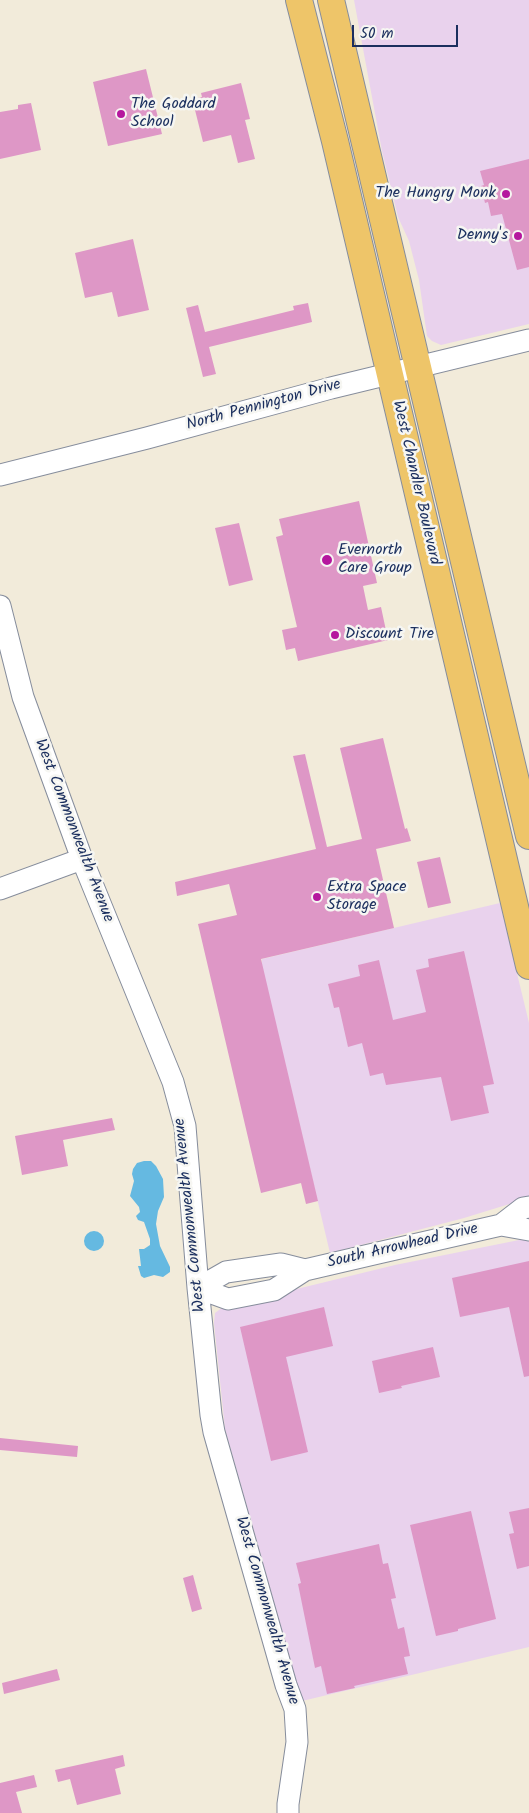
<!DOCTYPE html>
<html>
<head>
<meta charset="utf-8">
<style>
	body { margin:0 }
	#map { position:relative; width:529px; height:1813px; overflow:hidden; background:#f2ebda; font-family:Kalam,sans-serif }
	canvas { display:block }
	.scale { position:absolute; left:352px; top:25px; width:106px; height:22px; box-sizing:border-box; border:2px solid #1b2f5e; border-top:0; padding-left:6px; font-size:15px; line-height:18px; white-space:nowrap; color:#1b2f5e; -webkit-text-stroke:4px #f6f6f2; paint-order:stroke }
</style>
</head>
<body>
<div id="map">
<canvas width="529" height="1813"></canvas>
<div class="scale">50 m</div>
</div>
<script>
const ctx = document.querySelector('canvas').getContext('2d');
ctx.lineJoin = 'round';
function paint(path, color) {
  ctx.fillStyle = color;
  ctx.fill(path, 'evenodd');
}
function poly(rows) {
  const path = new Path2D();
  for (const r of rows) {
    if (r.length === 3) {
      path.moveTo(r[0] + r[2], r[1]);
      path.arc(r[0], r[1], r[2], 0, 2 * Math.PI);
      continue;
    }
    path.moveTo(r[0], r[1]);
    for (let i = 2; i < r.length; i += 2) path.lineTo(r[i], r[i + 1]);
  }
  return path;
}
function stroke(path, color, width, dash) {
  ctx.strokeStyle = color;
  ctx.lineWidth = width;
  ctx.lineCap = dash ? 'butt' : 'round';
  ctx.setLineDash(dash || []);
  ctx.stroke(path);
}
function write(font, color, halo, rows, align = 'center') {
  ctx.font = font + ' Kalam,sans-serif';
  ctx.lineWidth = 5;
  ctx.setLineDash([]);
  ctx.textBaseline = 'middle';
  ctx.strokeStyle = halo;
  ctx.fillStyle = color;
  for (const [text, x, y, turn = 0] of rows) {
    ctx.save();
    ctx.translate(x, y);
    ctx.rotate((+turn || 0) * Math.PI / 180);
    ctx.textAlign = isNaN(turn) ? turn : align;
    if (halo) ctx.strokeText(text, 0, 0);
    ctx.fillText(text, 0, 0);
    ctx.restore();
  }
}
const built = poly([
	[354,0,529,0,529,324,441,345,432,341,427,336,419,280,409,241,398,217,382,151],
	[500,903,529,1023,529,1198,464,1218,330,1253,262,967,262,959],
	[529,1238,529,1647,302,1701,225,1429,214,1323,215,1313,223,1307,395,1265]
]);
const water = poly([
	[144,1161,151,1161,156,1166,163,1179,164,1197,158,1211,156,1224,160,1246,170,1267,170,1272,163,1277,154,1275,144,1278,141,1276,138,1266,141,1266,139,1249,144,1249,150,1245,150,1239,144,1222,138,1220,136,1216,140,1212,139,1207,130,1196,134,1181,132,1174,133,1169,137,1163],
	[94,1241,10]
]);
const building = poly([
	[146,69,162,134,108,146,93,82],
	[241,83,250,119,245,120,255,159,238,163,231,135,203,142,194,106,196,106,194,99,202,97,201,93],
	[31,103,41,150,0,159,0,112,18,109,18,105],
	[529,159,529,267,517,270,502,214,491,216,488,202,485,203,481,186,484,185,480,171],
	[133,239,149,310,118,317,112,292,85,298,75,253],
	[308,303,312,322,209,347,216,374,203,377,186,308,198,305,205,332,294,310,293,306],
	[359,501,377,583,363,586,368,610,381,607,388,640,298,661,295,648,286,650,282,630,297,627,276,537,283,535,279,519],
	[239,523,253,580,229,586,215,528],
	[383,738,405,829,407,828,411,841,376,849,394,928,261,959,318,1201,306,1204,301,1183,261,1193,198,924,237,915,229,884,177,896,175,882,316,849,293,756,305,754,327,847,362,839,340,748],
	[440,857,451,903,428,908,417,862],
	[464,951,494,1084,483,1086,489,1113,451,1121,441,1077,386,1085,383,1073,370,1076,362,1043,348,1047,339,1007,334,1008,328,984,360,976,358,965,379,960,393,1020,426,1012,416,970,429,967,428,959],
	[112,1118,115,1130,63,1140,68,1166,22,1175,15,1136],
	[529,1261,529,1376,524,1377,509,1307,460,1317,452,1278],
	[324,1307,333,1346,286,1357,308,1452,271,1461,240,1327],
	[433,1347,440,1377,401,1386,402,1388,379,1393,372,1361],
	[0,1438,78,1446,77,1457,0,1450],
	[529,1508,529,1566,517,1569,509,1534,514,1533,509,1512],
	[471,1511,496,1619,458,1629,458,1631,436,1636,410,1525],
	[379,1544,383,1564,388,1563,396,1598,391,1599,398,1629,404,1627,410,1656,404,1657,408,1674,354,1686,355,1688,327,1694,321,1666,315,1668,298,1584,301,1583,296,1563],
	[193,1575,202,1609,192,1612,183,1578],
	[57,1669,60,1680,4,1694,2,1683],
	[123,1755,125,1766,115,1769,121,1794,77,1805,70,1779,58,1782,55,1770],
	[34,1775,37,1787,16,1792,22,1813,0,1813,0,1783]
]);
const minor = poly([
	[0,475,147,438,331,388,529,340],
	[0,606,23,697,82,859,173,1082,185,1126,198,1288,211,1415,214,1432,286,1685,295,1709,297,1742,288,1804,288,1813],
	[0,889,82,859],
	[501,1225,523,1208,529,1207],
	[198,1288,228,1299,274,1290,305,1270,378,1253,501,1225,529,1230],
	[198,1288,226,1272,281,1264,305,1270]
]);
const major = poly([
	[299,0,335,141,529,966],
	[331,0,529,836]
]);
const markers = [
	[121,114,5,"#b5179e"],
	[506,194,5,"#b5179e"],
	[518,236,5,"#b5179e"],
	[327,560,6,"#b5179e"],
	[335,635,5,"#b5179e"],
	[317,897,5,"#b5179e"]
];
const poiNames = [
	["The Goddard",131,105],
	["School",131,123],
	["The Hungry Monk",496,194,"right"],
	["Denny's",508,236,"right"],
	["Evernorth",338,551],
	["Care Group",338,569],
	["Discount Tire",345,635],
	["Extra Space",327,888],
	["Storage",327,906]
];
const streetNames = [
	["North Pennington Drive",264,406,-15],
	["West Chandler Boulevard",415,483,77],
	["West Commonwealth Avenue",73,831,69],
	["West Commonwealth Avenue",191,1215,-96],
	["South Arrowhead Drive",403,1247,-13],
	["West Commonwealth Avenue",266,1611,74]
];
paint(built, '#e9d2ed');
paint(water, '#65b9e1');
paint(building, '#de97c6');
stroke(minor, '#868d9c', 23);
stroke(major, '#868d9c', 28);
stroke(minor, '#fff', 21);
stroke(major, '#eec569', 26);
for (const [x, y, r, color] of markers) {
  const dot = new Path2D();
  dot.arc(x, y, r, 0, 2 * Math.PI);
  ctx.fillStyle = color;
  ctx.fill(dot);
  stroke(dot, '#f6f6f2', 2);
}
write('16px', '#1b2f5e', '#f6f6f2', poiNames, 'left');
write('16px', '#1b2f5e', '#f6f6f2', streetNames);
</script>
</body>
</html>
